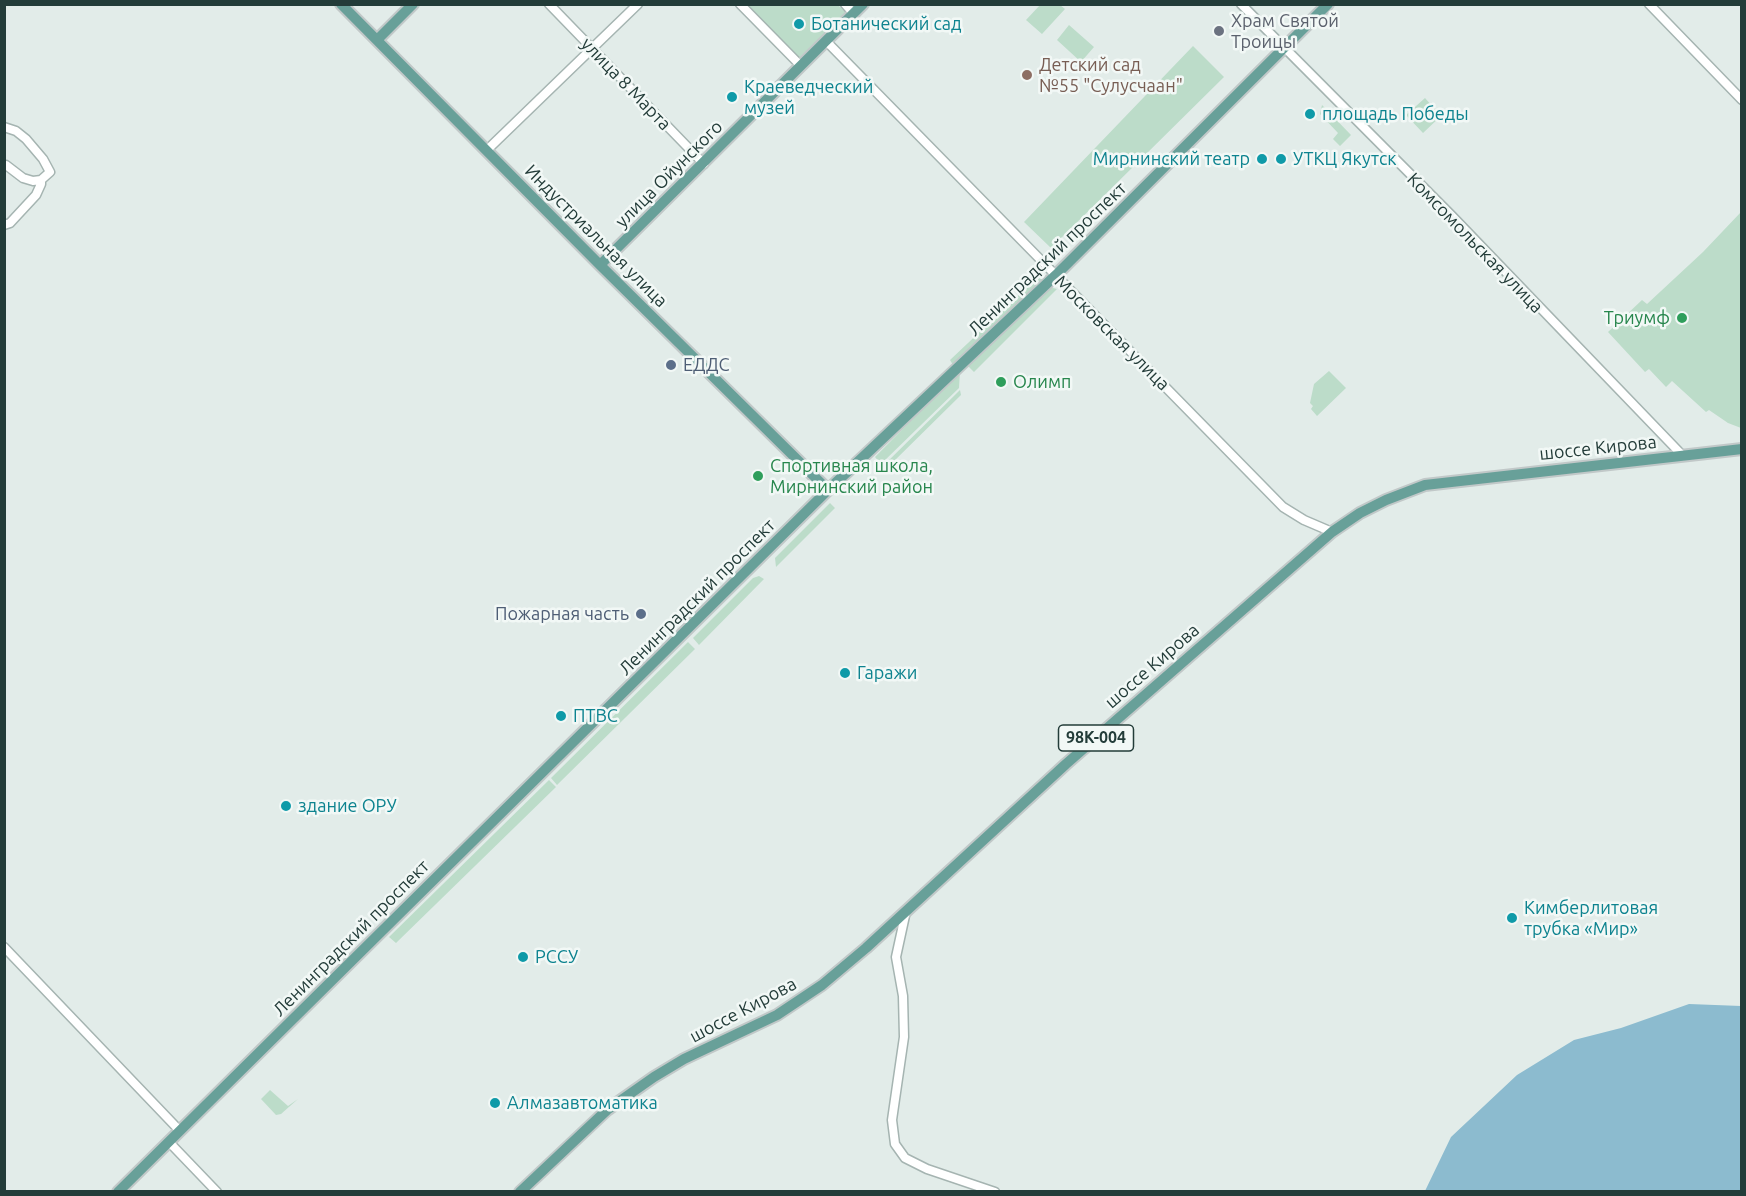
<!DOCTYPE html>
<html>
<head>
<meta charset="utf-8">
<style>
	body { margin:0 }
	#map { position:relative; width:1746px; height:1196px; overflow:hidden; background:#e2ece9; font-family:Ubuntu,sans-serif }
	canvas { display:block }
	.frame { position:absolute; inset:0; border:6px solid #233c39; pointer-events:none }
</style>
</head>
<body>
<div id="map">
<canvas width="1746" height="1196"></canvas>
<div class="frame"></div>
</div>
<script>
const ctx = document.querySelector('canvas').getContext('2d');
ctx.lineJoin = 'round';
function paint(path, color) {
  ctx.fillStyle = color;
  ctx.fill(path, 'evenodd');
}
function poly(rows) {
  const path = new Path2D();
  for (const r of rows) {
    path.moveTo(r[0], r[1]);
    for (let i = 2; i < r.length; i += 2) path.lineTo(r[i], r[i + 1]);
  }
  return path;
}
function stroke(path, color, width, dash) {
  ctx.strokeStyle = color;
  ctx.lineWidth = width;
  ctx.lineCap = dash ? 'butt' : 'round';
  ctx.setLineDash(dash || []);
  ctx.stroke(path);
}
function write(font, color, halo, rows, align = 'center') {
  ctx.font = font + ' Ubuntu,sans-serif';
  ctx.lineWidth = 5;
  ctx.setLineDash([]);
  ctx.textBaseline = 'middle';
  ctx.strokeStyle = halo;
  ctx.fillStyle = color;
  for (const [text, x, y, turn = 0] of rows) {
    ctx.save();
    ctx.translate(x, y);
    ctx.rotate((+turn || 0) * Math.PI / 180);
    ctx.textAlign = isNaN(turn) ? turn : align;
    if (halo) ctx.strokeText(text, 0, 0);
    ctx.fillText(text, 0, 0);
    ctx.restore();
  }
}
const green = poly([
	[744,5,838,5,846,13,798,59],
	[1040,5,1060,5,1065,9,1042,34,1026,20],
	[1069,25,1094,47,1081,62,1057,40],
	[1193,46,1224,77,1051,248,1024,222],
	[1425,98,1441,116,1423,133,1406,115],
	[1322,105,1351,135,1340,146,1333,139,1338,133,1320,114],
	[1741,212,1741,428,1728,423,1709,410,1706,412,1672,381,1666,387,1649,369,1645,372,1608,332,1642,300,1647,304,1703,252],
	[1039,276,1042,279,953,365,950,360],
	[1049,287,1057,289,974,372,968,366],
	[960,371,959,388,881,464,875,457],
	[1329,371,1346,388,1317,416,1311,409,1313,406,1310,403,1314,384],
	[960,390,961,395,886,469,882,467],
	[830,503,835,508,776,567,775,558],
	[759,576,764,579,699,645,693,638,753,578],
	[688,642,695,649,557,785,551,778],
	[549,780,556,787,396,943,389,937],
	[270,1090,288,1106,298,1099,281,1114,276,1115,261,1099]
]);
const water = poly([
	[1689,1004,1741,1006,1741,1191,1425,1191,1451,1137,1517,1075,1574,1040,1621,1028]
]);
const minor = poly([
	[549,4,704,164],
	[740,4,800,65],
	[845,4,854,14],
	[1241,4,1451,215,1683,456],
	[1649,4,1742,100],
	[827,42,1283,507,1304,520,1332,532],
	[4,127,16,131,26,139,43,159,50,172,41,180],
	[487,150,638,4],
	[4,166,6,165,23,178,33,181,41,180,41,184,36,195,10,223,4,225],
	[906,911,896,957,903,996,904,1037,892,1120,895,1144,905,1158,927,1169,995,1192],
	[4,947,180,1131],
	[169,1142,217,1192]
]);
const major = poly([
	[341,4,600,265,828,490],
	[377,40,413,4],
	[600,265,863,4],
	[118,1192,828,490,1056,275,1328,4],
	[520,1192,607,1110,654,1077,684,1059,777,1015,822,985,866,948,1066,764,1332,532,1360,513,1386,500,1425,485,1742,449]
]);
const markers = [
	[799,24,6,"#0f9aa8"],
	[1219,31,6,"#6b7280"],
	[1027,75,6,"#8d6e63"],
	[732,97,6,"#0f9aa8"],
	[1310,114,6,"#0f9aa8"],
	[1262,159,6,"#0f9aa8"],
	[1281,159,6,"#0f9aa8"],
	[1682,318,6,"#2e9e5b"],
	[671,365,6,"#5c6f8a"],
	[1001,382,6,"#2e9e5b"],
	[758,476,6,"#2e9e5b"],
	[641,614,6,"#5c6f8a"],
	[845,673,6,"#0f9aa8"],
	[561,716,6,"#0f9aa8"],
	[286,806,6,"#0f9aa8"],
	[1512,918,6,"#0f9aa8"],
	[523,957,6,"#0f9aa8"],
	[495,1103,6,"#0f9aa8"]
];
const shields = [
	[1096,738,75]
];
const shieldNames = [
	["98К-004",1096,738]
];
const worshipNames = [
	["Храм Святой",1231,21],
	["Троицы",1231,42]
];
const cultureNames = [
	["Ботанический сад",811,24],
	["Краеведческий",744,87],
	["музей",744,108],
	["площадь Победы",1322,114],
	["Мирнинский театр",1250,159,"right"],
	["УТКЦ Якутск",1293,159],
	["Гаражи",857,673],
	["ПТВС",573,716],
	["здание ОРУ",298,806],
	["Кимберлитовая",1524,908],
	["трубка «Мир»",1524,929],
	["РССУ",535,957],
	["Алмазавтоматика",507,1103]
];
const educationNames = [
	["Детский сад",1039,65],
	["№55 \"Сулусчаан\"",1039,86]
];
const streetNames = [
	["улица 8 Марта",626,84,46],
	["улица Ойунского",669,174,-45],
	["Индустриальная улица",596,236,45],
	["Комсомольская улица",1475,243,46],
	["Ленинградский проспект",1047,259,-44],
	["Московская улица",1112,333,45],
	["шоссе Кирова",1598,448,-6],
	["Ленинградский проспект",697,597,-45],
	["шоссе Кирова",1152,666,-41],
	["Ленинградский проспект",351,938,-45],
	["шоссе Кирова",743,1010,-28]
];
const leisureNames = [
	["Триумф",1670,318,"right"],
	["Олимп",1013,382],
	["Спортивная школа,",770,466],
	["Мирнинский район",770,487]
];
const serviceNames = [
	["ЕДДС",683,365],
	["Пожарная часть",629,614,"right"]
];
paint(green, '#bcdcc9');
paint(water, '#8cbbcf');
stroke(minor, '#a5b4b1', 11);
stroke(major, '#c1c8c8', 14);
stroke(minor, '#fff', 8);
stroke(major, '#68a099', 10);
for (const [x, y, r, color] of markers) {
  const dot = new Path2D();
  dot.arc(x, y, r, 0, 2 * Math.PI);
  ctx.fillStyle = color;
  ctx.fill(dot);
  stroke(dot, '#f2f8f6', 2);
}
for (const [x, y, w] of shields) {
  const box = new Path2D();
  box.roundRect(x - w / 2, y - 13, w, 26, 4.5);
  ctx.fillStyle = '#f2f8f6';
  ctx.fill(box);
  stroke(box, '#233c39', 1.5);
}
write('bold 16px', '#233c39', null, shieldNames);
write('18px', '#5b616d', '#f2f8f6', worshipNames, 'left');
write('18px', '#0d838f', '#f2f8f6', cultureNames, 'left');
write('18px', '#785e54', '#f2f8f6', educationNames, 'left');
write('18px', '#233c39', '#f2f8f6', streetNames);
write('18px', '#27864d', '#f2f8f6', leisureNames, 'left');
write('18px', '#4e5e75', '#f2f8f6', serviceNames, 'left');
</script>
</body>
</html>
